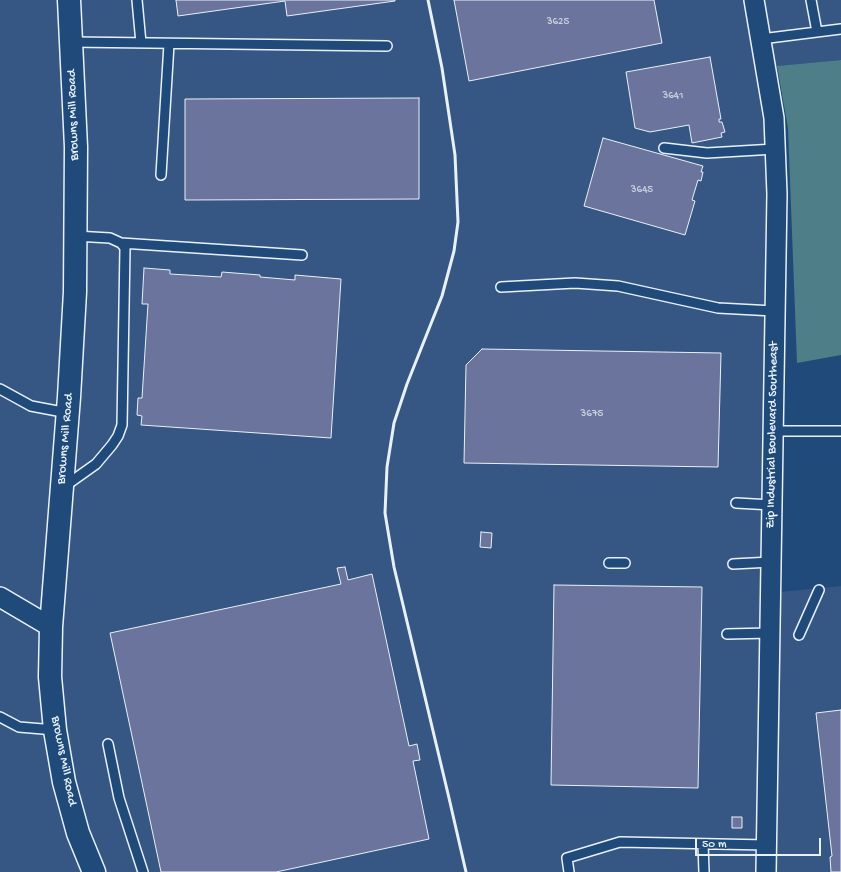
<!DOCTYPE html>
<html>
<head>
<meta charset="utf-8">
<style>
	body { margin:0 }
	#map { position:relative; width:841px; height:872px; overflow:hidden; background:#1f4a7a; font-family:"Gochi Hand",sans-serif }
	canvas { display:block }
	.scale { position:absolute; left:695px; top:838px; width:126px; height:18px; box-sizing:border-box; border:2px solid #e8f1f8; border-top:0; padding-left:5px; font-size:12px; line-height:14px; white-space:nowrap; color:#e8f1f8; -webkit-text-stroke:3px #1f4a7a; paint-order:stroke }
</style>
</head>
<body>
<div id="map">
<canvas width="841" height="872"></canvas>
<div class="scale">50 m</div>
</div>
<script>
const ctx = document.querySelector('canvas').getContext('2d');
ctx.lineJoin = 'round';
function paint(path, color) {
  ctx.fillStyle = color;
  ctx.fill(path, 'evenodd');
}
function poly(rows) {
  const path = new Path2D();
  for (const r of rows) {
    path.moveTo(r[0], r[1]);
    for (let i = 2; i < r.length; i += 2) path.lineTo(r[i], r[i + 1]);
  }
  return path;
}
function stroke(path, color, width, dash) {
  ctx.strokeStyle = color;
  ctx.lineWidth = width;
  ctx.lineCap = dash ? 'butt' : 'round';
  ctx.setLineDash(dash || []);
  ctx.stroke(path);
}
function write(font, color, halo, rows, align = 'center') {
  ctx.font = font + ' "Gochi Hand",sans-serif';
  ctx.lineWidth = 3;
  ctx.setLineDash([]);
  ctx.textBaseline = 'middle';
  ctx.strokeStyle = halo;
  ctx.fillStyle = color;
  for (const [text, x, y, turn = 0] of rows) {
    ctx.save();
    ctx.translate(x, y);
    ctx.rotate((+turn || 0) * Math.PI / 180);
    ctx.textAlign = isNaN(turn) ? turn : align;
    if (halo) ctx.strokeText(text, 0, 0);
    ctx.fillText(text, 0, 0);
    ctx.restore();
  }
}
const built = poly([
	[0,0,841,0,841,60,767,67,767,475,770,593,841,586,841,872,0,872]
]);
const green = poly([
	[841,60,841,355,797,363,788,128,777,66]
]);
const building = poly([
	[176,0,395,0,395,1,287,16,285,1,178,16,176,0],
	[454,0,654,0,662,43,469,81,454,0],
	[710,57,721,119,719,119,719,122,722,122,725,132,721,133,722,137,692,143,689,125,650,132,635,128,626,72,710,57],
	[419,98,419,199,185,200,185,99,419,98],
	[603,138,703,166,701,172,703,172,701,181,698,180,692,200,695,201,685,235,584,206,603,138],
	[144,268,170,270,170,274,221,277,222,272,260,275,260,277,295,280,295,275,341,279,331,438,141,425,142,416,137,415,138,398,142,398,148,304,142,304,144,268],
	[482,349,721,353,718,467,464,463,466,365,482,349],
	[481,532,492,533,491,548,480,547,481,532],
	[345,567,348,580,372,574,409,746,417,744,420,760,413,761,429,839,276,872,161,872,110,633,341,584,337,568,345,567],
	[554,585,702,587,698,788,551,785,554,585],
	[841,710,841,872,831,872,830,857,832,856,816,713,841,710],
	[732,817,742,817,742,828,732,828,732,817]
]);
const lane = poly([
	[137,0,141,43],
	[811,0,817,32],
	[761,39,841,29],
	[72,42,387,46],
	[664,148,707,153,775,149],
	[161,175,169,44],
	[121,243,302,255],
	[501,287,575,283,618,286,718,308,774,311],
	[0,389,31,406,68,413],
	[773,431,841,431],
	[65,486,96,464,112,445,118,436,122,425,125,248,121,243,110,238,75,236],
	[736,503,772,505],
	[609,563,625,563],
	[733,564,771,562],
	[727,634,770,633],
	[799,635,819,590],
	[0,717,19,727,55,730],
	[108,744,119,798,143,872],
	[703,844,704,872],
	[569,872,567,858,620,842,767,845]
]);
const street = poly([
	[754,0,774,118,777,194,766,872],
	[0,597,51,627]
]);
const secondary = poly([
	[69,0,76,147,75,292,69,397,51,627,50,677,55,730,64,782,78,833,94,872]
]);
const rail = poly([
	[428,0,442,68,455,155,458,222,454,251,442,296,407,384,394,423,387,467,385,513,394,567,449,798,466,872]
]);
const numberNames = [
	["3625",558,22],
	["3641",673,96],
	["3645",642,190],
	["3675",592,414]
];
const streetNames = [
	["Browns Mill Road",74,115,-92],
	["Zip Industrial Boulevard Southeast",773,435,-89],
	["Browns Mill Road",66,439,-85],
	["Browns Mill Road",63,761,79]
];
paint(built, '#365784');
paint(green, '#4e7e88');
paint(building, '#6b749c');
stroke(building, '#e8f1f8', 1);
stroke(lane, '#e8f1f8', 12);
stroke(street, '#e8f1f8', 22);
stroke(secondary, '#e8f1f8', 25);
stroke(lane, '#1f4a7a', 9);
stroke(street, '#1f4a7a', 19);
stroke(secondary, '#1f4a7a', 22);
stroke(rail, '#e8f1f8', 3);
write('11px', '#c9d2e1', null, numberNames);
write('13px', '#e8f1f8', '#1f4a7a', streetNames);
</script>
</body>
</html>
